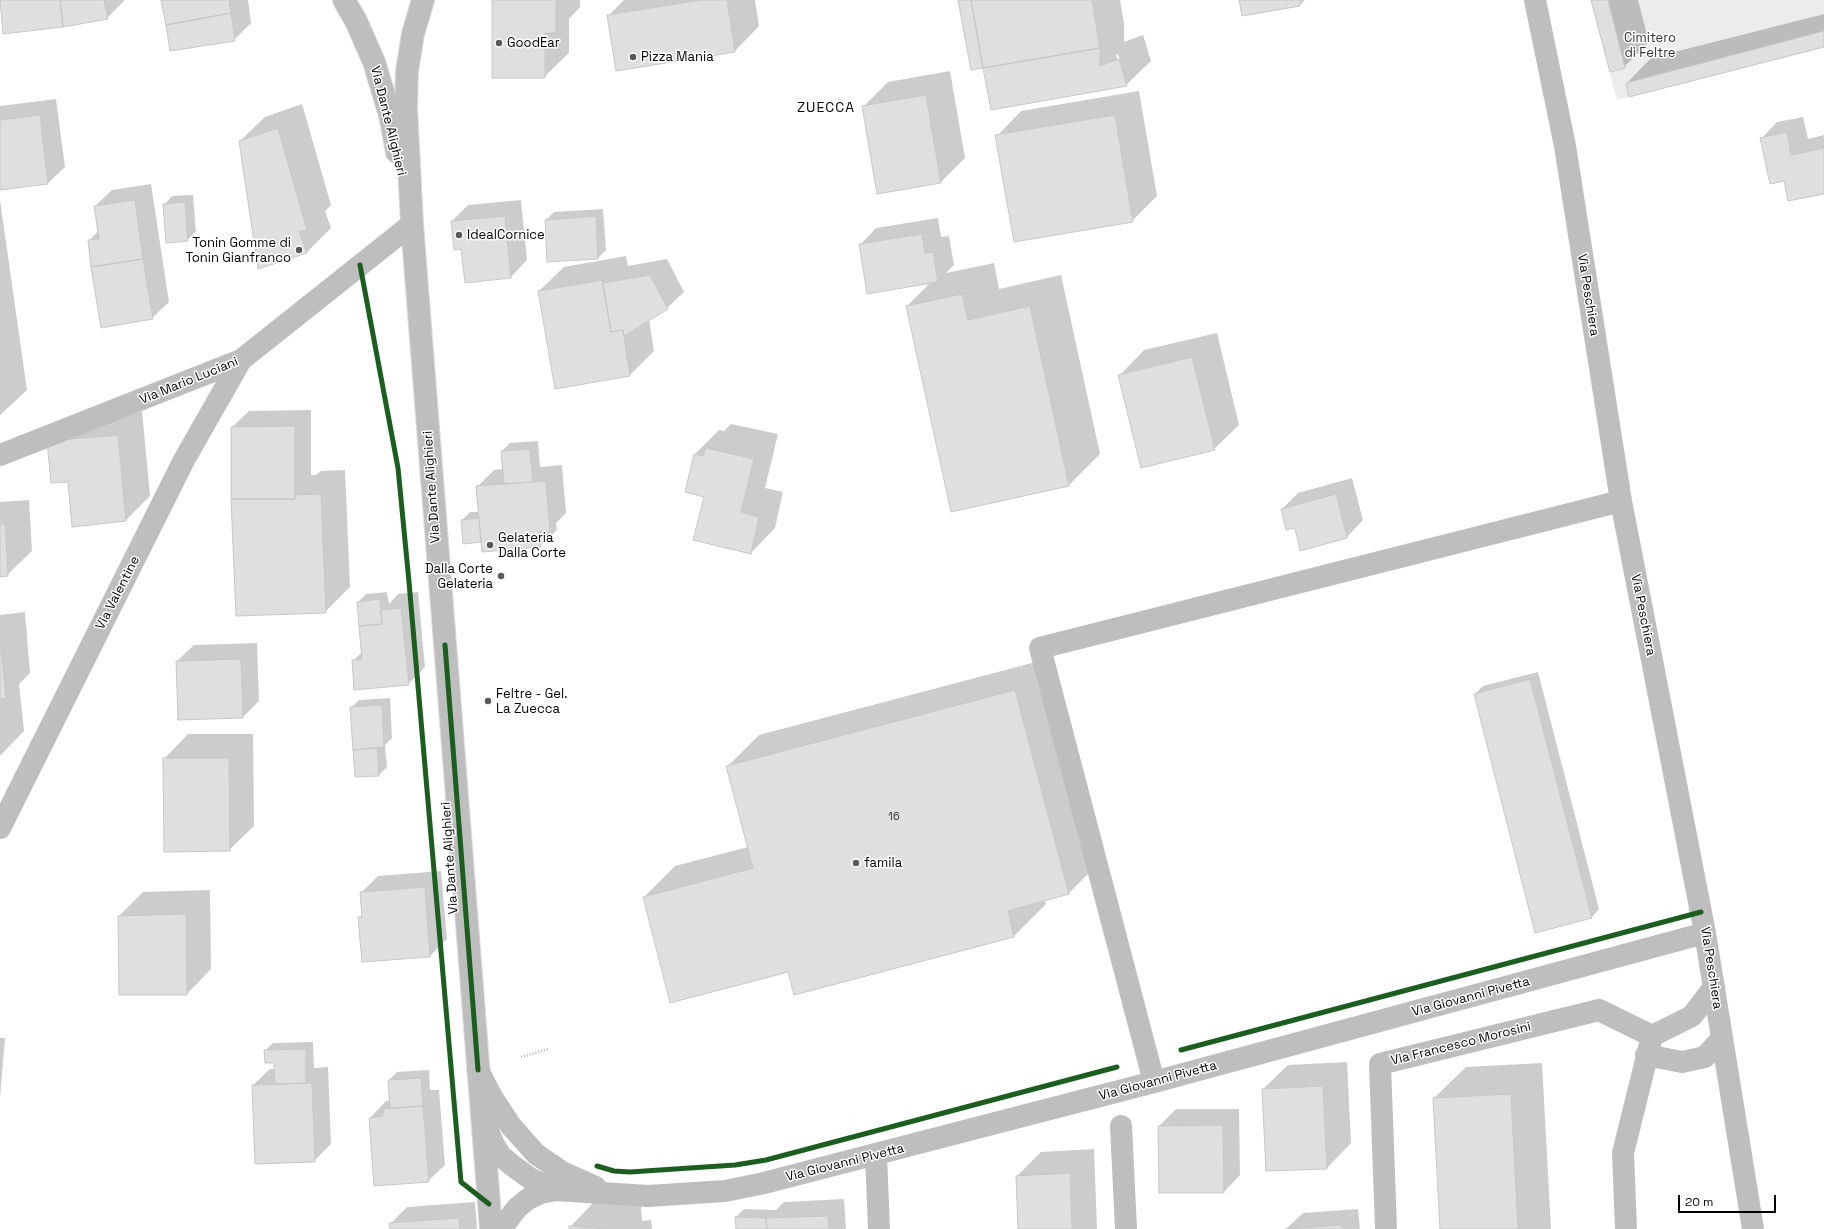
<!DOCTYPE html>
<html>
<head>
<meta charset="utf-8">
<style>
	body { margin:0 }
	#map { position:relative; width:1824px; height:1229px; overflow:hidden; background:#fff; font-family:"Space Grotesk",sans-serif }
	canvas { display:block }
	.scale { position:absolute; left:1678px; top:1195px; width:98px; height:18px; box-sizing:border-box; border:2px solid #000; border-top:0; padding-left:5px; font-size:12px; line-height:14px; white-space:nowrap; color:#000; -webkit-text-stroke:3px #fff; paint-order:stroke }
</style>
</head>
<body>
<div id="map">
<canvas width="1824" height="1229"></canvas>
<div class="scale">20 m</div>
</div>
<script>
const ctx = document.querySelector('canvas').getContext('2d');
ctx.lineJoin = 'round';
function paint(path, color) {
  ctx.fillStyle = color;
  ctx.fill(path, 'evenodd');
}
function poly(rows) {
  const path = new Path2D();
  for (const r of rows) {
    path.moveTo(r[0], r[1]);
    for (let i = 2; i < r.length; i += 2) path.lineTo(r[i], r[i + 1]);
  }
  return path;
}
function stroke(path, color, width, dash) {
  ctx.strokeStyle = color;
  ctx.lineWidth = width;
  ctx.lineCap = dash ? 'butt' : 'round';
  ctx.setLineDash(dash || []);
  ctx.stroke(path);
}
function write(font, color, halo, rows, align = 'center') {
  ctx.font = font + ' "Space Grotesk",sans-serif';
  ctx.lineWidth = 3;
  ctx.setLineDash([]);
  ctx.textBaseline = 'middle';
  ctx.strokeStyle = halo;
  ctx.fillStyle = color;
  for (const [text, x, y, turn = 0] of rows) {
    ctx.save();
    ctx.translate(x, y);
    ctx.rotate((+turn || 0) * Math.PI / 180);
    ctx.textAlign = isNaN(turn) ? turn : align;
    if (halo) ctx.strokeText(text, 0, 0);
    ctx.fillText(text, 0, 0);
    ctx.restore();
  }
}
const green = poly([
	[1591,0,1824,0,1824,47,1617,100]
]);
const shadow = poly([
	[0,0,123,0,124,1,107,18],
	[162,0,248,0,251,23,234,40],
	[493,0,580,0,580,7,569,19,569,53,544,77],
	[624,0,755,0,759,26,735,51,608,16],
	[959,0,1120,0,1124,23,1124,42,1143,35,1151,61,1126,85,983,67],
	[1118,54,1122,67,1120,67,1116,55],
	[1240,0,1305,0,1300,5,1243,15],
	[1592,0,1638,0,1649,42,1624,67],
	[1824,14,1824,46,1627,83,1651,58],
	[950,71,965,158,941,182,864,106,888,82],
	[1139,91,1157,196,1132,221,997,136,1021,111],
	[56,99,65,167,48,183,0,189,0,106],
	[302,104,331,205,325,211,331,228,307,252,259,268,240,141,265,117],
	[1803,117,1808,139,1824,135,1824,193,1785,180,1761,139,1777,122],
	[151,184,169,302,152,318,89,241,98,231,95,206,112,190],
	[193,195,196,232,187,240,164,205,172,196],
	[0,200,27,390,0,415],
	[521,200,527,260,511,277,462,248,452,221,468,205],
	[603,209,606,250,598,258,546,220,554,212],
	[938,218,941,237,949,236,954,265,946,273,994,263,999,289,1061,275,1100,454,1068,486,907,306,931,282,860,245,876,228],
	[626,256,628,266,667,259,684,292,667,308,649,319,654,351,630,375,556,388,539,291,564,267],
	[1217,333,1239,425,1214,449,1120,375,1144,350],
	[311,410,311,475,316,475,321,471,345,470,350,587,325,612,232,427,249,411],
	[142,411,150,496,126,520,69,481,48,442],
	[731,424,778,434,765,488,783,492,775,528,751,553,695,454,719,430,724,431],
	[538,441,540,467,562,465,566,513,556,523,557,530,540,546,482,540,480,541,462,520,470,512,479,512,477,487,494,470,504,469,502,451,510,443],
	[1352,478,1363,520,1347,537,1295,527,1282,509,1298,493],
	[29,500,32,551,7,575,0,575,0,502],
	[387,592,389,604,398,594,418,592,425,667,408,684,353,661,362,652,358,602,366,594],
	[25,612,30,673,19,684,24,731,0,756,0,615],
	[257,643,259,701,242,718,177,661,194,645],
	[1047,659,1100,862,1068,894,1044,900,1046,904,1014,936,795,994,789,970,644,897,675,866,748,847,727,767,759,735],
	[1538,672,1599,909,1591,918,1475,694,1483,686],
	[390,698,392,738,385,745,387,767,379,775,356,776,351,708,359,700],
	[188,734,253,734,254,826,229,850,164,759],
	[441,871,447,939,430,956,363,961,359,918,363,914,362,892,378,876],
	[210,890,211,969,187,994,119,916,143,892],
	[0,1038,5,1038,0,1098],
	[313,1042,314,1068,328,1067,331,1144,314,1161,253,1085,270,1069,276,1069,275,1062,265,1051,273,1043],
	[1347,1062,1351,1143,1327,1168,1263,1089,1288,1065],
	[1542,1063,1551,1229,1441,1229,1434,1098,1466,1067],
	[429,1070,430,1090,439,1090,445,1165,428,1181,370,1118,386,1101,390,1101,389,1080,397,1072],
	[1176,1109,1239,1109,1240,1175,1224,1192,1159,1126],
	[1094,1149,1097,1229,1019,1229,1017,1176,1041,1152],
	[844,1199,846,1229,737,1229,736,1217,744,1209,776,1210,784,1202],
	[475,1202,477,1229,391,1229,390,1224,407,1207],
	[594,1202,641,1206,642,1221,651,1220,652,1229,570,1229,570,1227],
	[1358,1209,1360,1229,1286,1229,1303,1213]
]);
const building = poly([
	[0,0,60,0,63,27,3,34,0,0],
	[60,0,104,0,108,19,63,27,60,0],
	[161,0,229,0,231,13,166,25,161,0],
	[492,0,556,0,556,33,545,33,545,78,492,78,492,0],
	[701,0,727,0,735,52,616,71,607,15,701,0],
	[958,0,971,0,983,68,971,70,958,0],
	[971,0,1092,0,1100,48,983,68,971,0],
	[1239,0,1300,0,1300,6,1242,16,1239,0],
	[1591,0,1608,0,1625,68,1610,72,1591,0],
	[231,13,235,41,170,51,166,25,231,13],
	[1824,31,1824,47,1629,97,1626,83,1824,31],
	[1100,48,1100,66,1119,59,1127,86,991,110,983,68,1100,48],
	[926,95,941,183,877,194,862,106,926,95],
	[40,115,48,184,0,190,0,120,40,115],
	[1115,115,1133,222,1014,242,995,135,1115,115],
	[278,128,307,230,299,231,307,253,258,269,239,141,278,128],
	[1787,132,1791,155,1824,148,1824,194,1788,201,1784,181,1770,184,1760,138,1787,132],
	[135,200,143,259,91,267,88,240,99,239,94,206,135,200],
	[185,202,188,241,166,243,163,204,185,202],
	[505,216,511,278,465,283,461,249,454,250,451,221,505,216],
	[596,216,598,259,547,262,545,220,596,216],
	[922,234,925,253,933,252,938,282,867,294,859,244,922,234],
	[143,259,153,319,101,328,91,267,143,259],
	[650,275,668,309,624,336,623,330,611,332,603,283,650,275],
	[602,280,611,332,623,330,630,376,555,389,538,291,602,280],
	[962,294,968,320,1030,306,1069,486,951,512,906,306,962,294],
	[1192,357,1215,450,1141,468,1118,375,1192,357],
	[295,426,295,499,231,499,231,427,295,426],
	[118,435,126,521,72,527,68,482,51,483,47,441,118,435],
	[706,448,754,459,741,512,759,517,751,554,693,540,704,497,685,492,694,454,703,456,706,448],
	[530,449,533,482,504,484,501,451,530,449],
	[546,481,550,531,539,531,541,547,482,552,476,486,546,481],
	[321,494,326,613,236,616,231,499,295,499,295,495,321,494],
	[1336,494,1347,538,1300,551,1295,528,1286,530,1281,509,1336,494],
	[479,518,481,542,463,544,461,520,479,518],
	[0,524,5,524,8,576,0,577,0,524],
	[380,599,382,624,359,626,357,602,380,599],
	[401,608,409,685,354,690,352,660,362,660,359,626,382,624,381,610,401,608],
	[0,636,6,698,0,699,0,636],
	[241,659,243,718,178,720,176,661,241,659],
	[1530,679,1592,918,1535,933,1474,694,1530,679],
	[1015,690,1069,894,1008,911,1014,937,794,995,788,972,670,1003,643,897,753,868,726,766,1015,690],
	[382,705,384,747,353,750,350,707,382,705],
	[377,748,379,776,355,777,353,750,377,748],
	[163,758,229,758,230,851,164,852,163,758],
	[425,887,430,957,362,962,358,917,362,917,360,892,425,887],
	[186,914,187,995,119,995,118,916,186,914],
	[306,1049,306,1083,275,1084,274,1063,265,1063,264,1050,306,1049],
	[421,1078,423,1106,390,1108,388,1080,421,1078],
	[312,1083,315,1162,255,1164,252,1085,312,1083],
	[1323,1086,1327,1169,1266,1171,1262,1089,1323,1086],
	[1511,1094,1518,1229,1440,1229,1433,1098,1511,1094],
	[423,1106,429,1182,374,1186,369,1118,383,1116,383,1109,423,1106],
	[1223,1125,1224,1193,1159,1193,1158,1126,1223,1125],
	[1070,1173,1072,1229,1018,1229,1016,1176,1070,1173],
	[828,1216,829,1229,767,1229,766,1218,828,1216],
	[735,1217,766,1218,767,1229,736,1229,735,1217],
	[459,1218,460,1229,390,1229,389,1223,459,1218],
	[1342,1225,1342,1229,1285,1229,1342,1225],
	[569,1226,607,1229,569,1229,569,1226]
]);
const path = poly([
	[521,1057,549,1049]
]);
const street = poly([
	[1535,0,1565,146,1621,501,1705,933,1753,1229],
	[0,455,241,360,412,224],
	[0,828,184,460,241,360],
	[1646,1055,1682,1062,1705,1057,1722,1038],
	[478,1070,492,1097,511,1126,536,1154,562,1172,596,1187],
	[1154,1082,1040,648,1621,501],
	[484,1119,493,1143,501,1156,513,1166,531,1179,555,1190],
	[1121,1126,1126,1229],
	[876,1155,879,1229],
	[501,1229,517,1208,528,1199,541,1193,555,1190,648,1196,725,1191,764,1183,1154,1082,1705,933],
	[1386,1229,1380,1064,1599,1010,1652,1036],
	[1626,1229,1623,1153,1652,1036,1692,1016,1714,987]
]);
const primary = poly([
	[344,0,356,21,374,62,390,115,397,152],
	[423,0,413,34,407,71,406,107,412,224,491,1229]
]);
const cycleway = poly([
	[360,265,398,468,409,582,461,1182,489,1204],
	[445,645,478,1070],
	[1181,1050,1701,912],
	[597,1166,614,1171,630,1172,735,1165,766,1160,1117,1067]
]);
const markers = [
	[499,43,4,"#595959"],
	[633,57,4,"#595959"],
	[459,235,4,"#595959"],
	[299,250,4,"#595959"],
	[490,545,4,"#595959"],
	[501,576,4,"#595959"],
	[488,701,4,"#595959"],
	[856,863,4,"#595959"]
];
const numberNames = [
	["16",894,817]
];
const parkNames = [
	["Cimitero",1650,38],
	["di Feltre",1650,53]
];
const poiNames = [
	["GoodEar",507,43],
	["Pizza Mania",641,57],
	["IdealCornice",467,235],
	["Tonin Gomme di",291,243,"right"],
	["Tonin Gianfranco",291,258,"right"],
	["Gelateria",498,538],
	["Dalla Corte",498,553],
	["Dalla Corte",493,569,"right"],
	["Gelateria",493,584,"right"],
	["Feltre - Gel.",496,694],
	["La Zuecca",496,709],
	["famila",864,863]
];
const streetNames = [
	["Via Dante Alighieri",388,121,76],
	["Via Peschiera",1588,295,81],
	["Via Mario Luciani",189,381,-22],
	["Via Dante Alighieri",432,487,-94],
	["Via Valentine",118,593,-63],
	["Via Peschiera",1643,615,79],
	["Via Dante Alighieri",450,858,-94],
	["Via Peschiera",1711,968,81],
	["Via Giovanni Pivetta",1471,997,-15],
	["Via Francesco Morosini",1461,1044,-14],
	["Via Giovanni Pivetta",1158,1081,-15],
	["Via Giovanni Pivetta",845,1163,-14]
];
const neighbourhoodNames = [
	["ZUECCA",826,108]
];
paint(green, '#ececec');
paint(shadow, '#0003');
paint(building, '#dfdfdf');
stroke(building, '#c7c7c7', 1);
stroke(primary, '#dbdbdb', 24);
stroke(path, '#b9b9b9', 2.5, [1, 2]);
stroke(street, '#bebebe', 22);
stroke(primary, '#bebebe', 22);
stroke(cycleway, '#1b5e20', 5);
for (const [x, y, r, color] of markers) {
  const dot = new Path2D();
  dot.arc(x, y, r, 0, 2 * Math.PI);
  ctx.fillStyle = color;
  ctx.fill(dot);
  stroke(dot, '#fff', 1.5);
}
write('11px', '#383838', null, numberNames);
write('13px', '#333', '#fff', parkNames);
write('13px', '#000', '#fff', poiNames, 'left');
write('13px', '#000', '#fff', streetNames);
ctx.letterSpacing = '1px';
write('14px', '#000', '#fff', neighbourhoodNames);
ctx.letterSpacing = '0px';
</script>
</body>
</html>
